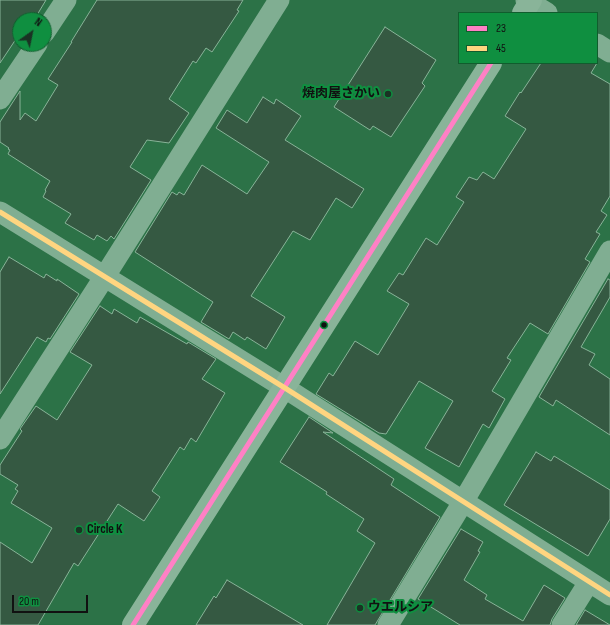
<!DOCTYPE html>
<html>
<head>
<meta charset="utf-8">
<style>
	body { margin:0 }
	#map { position:relative; width:610px; height:625px; overflow:hidden; background:#2c7247; font-family:"Sofia Sans Condensed",sans-serif }
	canvas { display:block }
	.legend { position:absolute; left:458px; top:12px; width:140px; height:52px; box-sizing:border-box; background:#0f8f40; border:1px solid #105d2d; margin:0; padding:5px 7px; list-style:none; font-size:12px; color:#111 }
	.legend li { display:flex; align-items:center; gap:8px; height:20px }
	.legend b { width:20px; border:1px solid #105d2d }
	.north { position:absolute; left:12px; top:12px; width:40px; height:40px; box-sizing:border-box; background:#0f8f40; border:1px solid #105d2d; border-radius:50%; rotate:33deg; font-size:11px; font-weight:700; line-height:16px; text-align:center; color:#111 }
	.north::after { content:''; display:block; margin:auto; width:14px; height:18px; background:#1a3324; clip-path:polygon(50% 0,100% 100%,50% 72%,0 100%) }
	.scale { position:absolute; left:12px; top:595px; width:76px; height:18px; box-sizing:border-box; border:2px solid #111; border-top:0; padding-left:5px; font-size:12px; line-height:14px; white-space:nowrap; color:#111; -webkit-text-stroke:3px #0f8f40; paint-order:stroke }
</style>
</head>
<body>
<div id="map">
<canvas width="610" height="625"></canvas>
<ul class="legend">
<li><b style="height:5px;background:#ff80c5"></b>23</li>
<li><b style="height:5px;background:#ffd580"></b>45</li>
</ul>
<div class="north">N</div>
<div class="scale">20 m</div>
</div>
<script>
const ctx = document.querySelector('canvas').getContext('2d');
ctx.lineJoin = 'round';
function paint(path, color) {
  ctx.fillStyle = color;
  ctx.fill(path, 'evenodd');
}
function poly(rows) {
  const path = new Path2D();
  for (const r of rows) {
    path.moveTo(r[0], r[1]);
    for (let i = 2; i < r.length; i += 2) path.lineTo(r[i], r[i + 1]);
  }
  return path;
}
function stroke(path, color, width, dash) {
  ctx.strokeStyle = color;
  ctx.lineWidth = width;
  ctx.lineCap = dash ? 'butt' : 'round';
  ctx.setLineDash(dash || []);
  ctx.stroke(path);
}
function write(font, color, halo, rows, align = 'center') {
  ctx.font = font + ' "Sofia Sans Condensed","Noto Sans JP",sans-serif';
  ctx.lineWidth = 4;
  ctx.setLineDash([]);
  ctx.textBaseline = 'middle';
  ctx.strokeStyle = halo;
  ctx.fillStyle = color;
  for (const [text, x, y, turn = 0] of rows) {
    ctx.save();
    ctx.translate(x, y);
    ctx.rotate((+turn || 0) * Math.PI / 180);
    ctx.textAlign = isNaN(turn) ? turn : align;
    if (halo) ctx.strokeText(text, 0, 0);
    ctx.fillText(text, 0, 0);
    ctx.restore();
  }
}
const building = poly([
	[0,0,46,0,34,20,20,20,20,33,0,63,0,0],
	[97,0,243,0,237,10,239,11,212,52,206,48,196,63,193,61,169,99,189,113,169,143,147,140,130,167,151,180,114,239,111,236,107,241,97,235,94,240,65,223,71,214,43,197,46,191,45,190,50,181,8,154,10,150,8,149,9,148,0,142,0,122,20,91,20,120,25,113,36,121,58,85,48,79,72,42,71,42,97,0],
	[385,27,436,60,422,83,425,86,391,137,373,126,370,130,334,107,385,27],
	[541,63,597,63,591,73,610,84,610,196,601,211,607,215,596,232,600,234,585,259,590,262,548,334,530,323,507,358,511,360,492,391,505,399,489,428,483,424,459,467,425,448,453,401,419,381,386,434,379,433,316,394,329,373,333,376,355,341,378,355,409,304,387,291,399,273,403,275,426,238,437,245,464,202,456,197,469,177,477,180,483,172,494,179,526,129,505,116,520,92,521,93,541,63],
	[263,97,274,104,276,99,301,116,285,140,364,189,352,208,336,198,310,240,293,231,251,296,285,317,266,349,247,337,245,340,233,332,229,339,201,322,213,302,135,252,172,192,177,195,179,192,184,195,202,165,247,194,269,162,216,128,227,110,247,123,263,97],
	[9,257,44,278,46,274,57,281,57,279,79,294,50,339,48,338,46,342,37,337,0,394,0,272,9,257],
	[608,279,610,280,610,297,581,347,595,354,589,365,610,379,610,435,556,400,553,406,539,397,608,279],
	[100,306,112,314,114,309,137,323,140,317,187,344,188,342,216,359,202,379,225,393,196,442,191,438,184,450,180,447,152,491,160,497,144,521,118,504,78,566,74,563,38,625,0,625,0,542,32,563,52,528,11,503,18,491,15,489,18,485,0,474,0,465,22,431,20,429,36,406,57,420,92,365,70,352,100,306],
	[309,417,333,433,323,432,394,479,391,485,440,517,375,625,327,625,375,543,357,531,364,519,326,494,327,492,280,462,309,417],
	[536,452,551,461,554,456,610,490,610,519,588,556,504,505,536,452],
	[461,529,483,542,478,551,480,552,464,580,487,595,485,599,523,621,544,585,565,598,552,619,550,625,460,625,418,599,461,529],
	[227,580,303,625,196,625,214,596,216,598,227,580],
	[585,610,610,625,576,625,585,610]
]);
const minor = poly([
	[526,0,547,13],
	[44,33,66,0],
	[597,44,610,52],
	[0,99,37,44],
	[0,212,285,388,610,595],
	[0,439,105,276,279,0],
	[388,625,463,502,610,251],
	[562,625,589,582]
]);
const secondary = poly([
	[523,13,531,0],
	[133,625,491,63]
]);
const bus1 = poly([
	[133,625,491,63]
]);
const bus2 = poly([
	[0,212,285,388,610,595]
]);
const markers = [
	[388,94,4,"#1a3324"],
	[324,325,3.5,"#111"],
	[79,530,4,"#1a3324"],
	[360,608,4,"#1a3324"]
];
const poiNames = [
	["焼肉屋さかい",380,94,"right"],
	["Circle K",87,530],
	["ウエルシア",368,608]
];
paint(building, '#355942');
stroke(building, '#88b398', 1);
stroke(minor, '#80ae92', 21);
stroke(secondary, '#89b499', 22);
stroke(bus1, '#ff80c5', 5);
stroke(bus2, '#ffd580', 5);
for (const [x, y, r, color] of markers) {
  const dot = new Path2D();
  dot.arc(x, y, r, 0, 2 * Math.PI);
  ctx.fillStyle = color;
  ctx.fill(dot);
  stroke(dot, '#0f8f40', 1.5);
}
write('bold 13px', '#111', '#0f8f40', poiNames, 'left');
</script>
</body>
</html>
